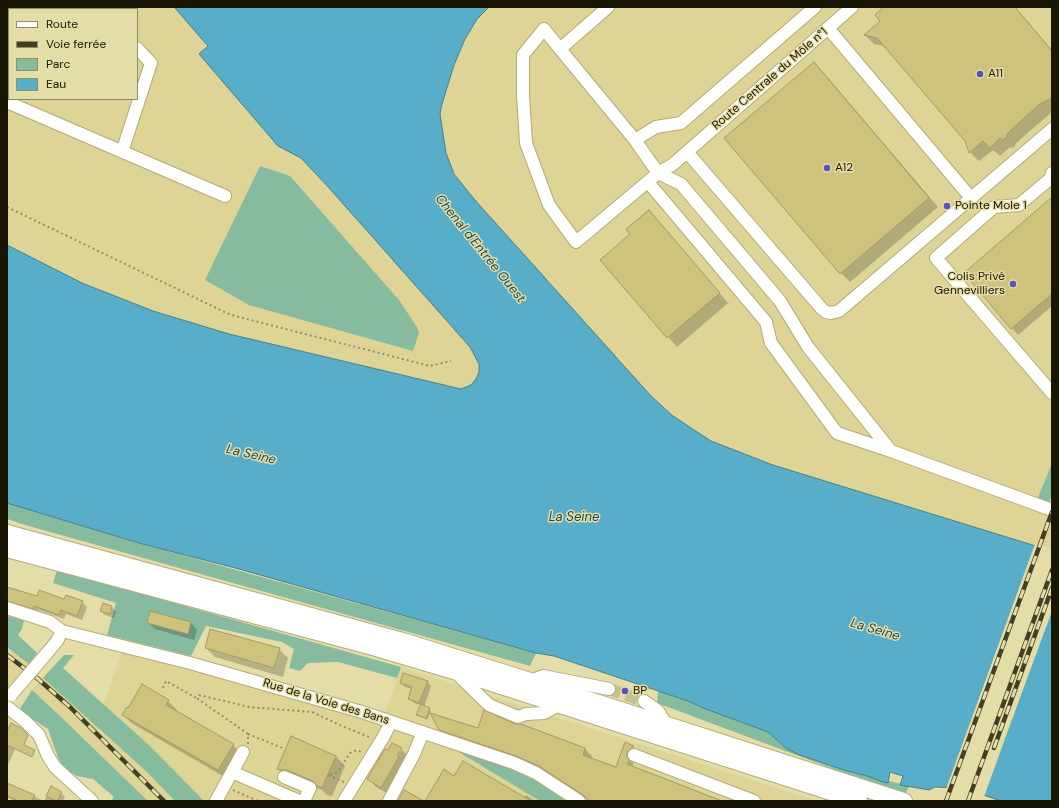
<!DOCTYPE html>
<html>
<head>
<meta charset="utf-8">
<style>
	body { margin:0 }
	#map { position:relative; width:1059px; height:808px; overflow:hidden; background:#e5dda7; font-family:"DM Sans",sans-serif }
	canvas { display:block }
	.frame { position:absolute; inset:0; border:8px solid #191603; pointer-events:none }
	.legend { position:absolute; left:8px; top:8px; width:130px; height:92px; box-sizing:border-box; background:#e5dda7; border:1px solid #938d65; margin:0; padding:5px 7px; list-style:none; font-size:12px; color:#191603 }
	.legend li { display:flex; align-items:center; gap:8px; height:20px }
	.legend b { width:20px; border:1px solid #938d65 }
</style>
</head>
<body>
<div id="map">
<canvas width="1059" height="808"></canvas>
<div class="frame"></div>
<ul class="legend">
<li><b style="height:5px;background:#fff"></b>Route</li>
<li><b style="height:5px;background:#433f24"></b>Voie ferrée</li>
<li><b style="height:11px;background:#87bb9f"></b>Parc</li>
<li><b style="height:11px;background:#58aec8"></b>Eau</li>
</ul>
</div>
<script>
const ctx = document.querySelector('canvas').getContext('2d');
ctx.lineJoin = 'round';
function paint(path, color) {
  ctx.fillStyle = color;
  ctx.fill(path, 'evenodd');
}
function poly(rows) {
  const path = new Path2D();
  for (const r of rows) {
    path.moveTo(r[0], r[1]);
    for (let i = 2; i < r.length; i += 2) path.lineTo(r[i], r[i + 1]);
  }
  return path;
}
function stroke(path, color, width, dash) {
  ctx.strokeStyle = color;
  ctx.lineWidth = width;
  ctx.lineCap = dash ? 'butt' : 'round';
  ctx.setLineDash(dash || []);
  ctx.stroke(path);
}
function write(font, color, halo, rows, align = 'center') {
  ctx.font = font + ' "DM Sans",sans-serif';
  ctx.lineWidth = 3;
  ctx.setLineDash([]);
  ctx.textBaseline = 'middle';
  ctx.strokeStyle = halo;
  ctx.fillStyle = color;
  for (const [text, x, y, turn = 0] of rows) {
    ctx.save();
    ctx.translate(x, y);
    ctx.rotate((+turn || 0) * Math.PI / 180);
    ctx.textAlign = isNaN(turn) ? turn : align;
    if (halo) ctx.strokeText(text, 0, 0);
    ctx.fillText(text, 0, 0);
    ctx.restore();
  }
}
const built = poly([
	[7,7,174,7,209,46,200,55,278,146,301,158,330,189,470,347,479,364,480,372,477,379,471,385,462,389,229,334,153,311,82,283,7,245],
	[9,9,137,9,137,99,9,99],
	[489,7,1052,7,1052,551,773,465,711,441,673,416,651,396,474,199,454,174,446,153,440,114,442,104,454,65,465,39,477,19],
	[7,631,24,641,37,653,17,679,8,687,7,686],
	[123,650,382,723,401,667,817,801,148,801,32,690,50,669,100,714]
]);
const green = poly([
	[260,166,290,176,399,300,417,327,419,333,413,351,249,305,205,280],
	[1052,463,1052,495,1045,513,1033,510],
	[7,503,139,543,536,653,530,666,25,525,7,519],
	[57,570,121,588,401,667,397,678,338,662,308,663,300,671,289,668,294,649,282,642,206,626,191,656,107,635,116,603,53,583],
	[7,616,24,620,22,629,18,635,37,653,29,664,7,647],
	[64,655,74,655,63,668,150,746,204,801,175,801,147,772,43,678],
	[32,690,61,717,148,801,111,801,114,797,93,779,77,776,65,769,58,758,48,729,20,711,21,707],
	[658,690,768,732,787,749,800,755,838,768,909,786,906,793,863,780,657,703],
	[452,748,480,756,533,779,566,801,540,801]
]);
const water = poly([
	[174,7,489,7,477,19,465,39,454,65,442,104,440,114,446,153,454,174,474,199,651,396,673,416,711,441,773,465,1052,551,1052,801,1001,801,957,786,957,788,935,787,929,790,918,788,900,785,903,776,890,772,888,783,883,782,867,776,844,770,800,755,787,749,768,732,706,709,688,701,554,656,536,653,239,569,139,543,7,503,7,245,82,283,153,311,229,334,461,389,471,385,476,379,479,372,479,364,470,347,330,189,301,158,278,146,199,54,208,46,174,7]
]);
const pier = poly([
	[1035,544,1052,549,1052,611,1006,736,984,797,958,789,946,789]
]);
const shadow = poly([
	[885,7,1015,7,1052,50,1052,112,1016,143,1015,146,1012,148,1010,147,1000,156,993,150,979,161,970,152,966,140,885,46,874,44,865,35,882,21],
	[823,72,938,207,850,282,841,273],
	[1052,199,1052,306,1018,335,1012,328],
	[658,221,728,303,677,347,601,260,632,234],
	[7,588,38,597,82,602,87,607,82,620,66,614,64,619,39,610,38,613,7,606],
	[103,604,112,607,116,612,114,618,105,615,101,611],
	[148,622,191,623,197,630,194,640,155,629],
	[206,648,279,649,288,658,283,677,215,657],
	[427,682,431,686,424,707,431,711,427,720,418,715,421,705,414,703,409,698,412,689,405,687,401,683],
	[168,701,177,710,176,712,233,745,242,754,228,779,133,724,123,715],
	[515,725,521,725,585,749,592,756,591,759,616,769,626,744,633,747,640,753,634,759,633,765,635,768,721,801,590,801,547,773,525,763,447,737,440,729,479,730],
	[7,741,16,747,7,767],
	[393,744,401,749,400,749,394,760,395,761,402,750,408,756,388,794,375,786,369,779],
	[336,756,345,766,332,796,327,795,322,790,297,779,287,778,278,769],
	[455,777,524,798,526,795,535,801,427,801],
	[7,784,44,801,52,787,61,793,65,797,63,801,15,801,7,797]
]);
const building = poly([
	[883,7,1015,7,1052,51,1052,98,1040,104,1012,129,1007,134,1007,137,1002,140,1000,138,990,148,983,141,969,153,965,141,877,38,864,35,880,21,875,15,883,7],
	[814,62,929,198,840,274,724,138,814,62],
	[1052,197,1052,294,1011,329,964,273,1052,197],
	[649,210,720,293,667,338,600,260,630,234,626,229,649,210],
	[7,587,37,596,39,590,64,599,66,595,83,601,77,616,61,610,59,615,34,606,33,609,7,601,7,587],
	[103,603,112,606,110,614,100,611,103,603],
	[150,611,191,622,188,634,147,623,150,611],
	[210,629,280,648,274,668,205,648,210,629],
	[403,673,428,681,419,703,408,699,412,687,400,683,403,673],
	[142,684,169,700,166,705,234,744,218,770,122,715,127,707,128,708,142,684],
	[421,704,430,708,426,718,416,715,421,704],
	[484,710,515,724,521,724,585,748,583,755,616,767,625,742,634,746,627,752,627,757,629,760,627,764,722,801,590,801,583,795,539,766,516,756,439,730,430,713,478,728,484,710],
	[11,723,21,728,28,735,24,745,35,750,32,757,7,745,7,731,11,723],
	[291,736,336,756,322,788,317,786,313,781,287,770,281,770,277,769,291,736],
	[392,743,402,748,397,756,399,757,381,788,367,779,385,749,388,750,392,743],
	[463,761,531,801,425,801,444,769,454,776,463,761],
	[7,783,35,795,32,801,19,801,7,796,7,783],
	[51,786,62,792,57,801,46,796,51,786],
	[404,790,424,801,398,801,404,790]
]);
const minorTunnel = poly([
	[609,689,644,701]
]);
const path = poly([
	[7,207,231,315,430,366,451,361],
	[163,688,166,681,198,699],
	[248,734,285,749],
	[248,744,248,734,198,699,199,695,249,707,312,712,342,726,372,738],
	[344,782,328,775,338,772,350,753,357,750,361,752],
	[233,790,258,801]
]);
const minor = poly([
	[99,7,101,9],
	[608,7,560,49,635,140,658,173,672,165,687,152,852,7],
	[828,28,971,198],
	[560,49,544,29,523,55,523,95,526,143,549,205,576,242,658,173,681,184,780,301,808,347,891,451,1052,510],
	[7,102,225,196],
	[635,140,656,127,681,123,815,7],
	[122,152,151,63,137,48],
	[687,152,822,309,826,312,831,313,839,311,1052,129],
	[1052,173,1051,178,1019,205,994,207,936,258,1052,393],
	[648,182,766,322,771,343,837,433,891,451],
	[7,608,50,622,62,631,190,663,362,712,514,763,536,773,579,801],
	[47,653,57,641,62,631],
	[455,672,489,705,518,717,526,714,544,713,559,705],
	[530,681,543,676,609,689],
	[644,701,658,711,666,724],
	[7,707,25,721,39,735,48,756,55,767,92,801],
	[634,755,754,801],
	[232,772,243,752],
	[284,777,310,788,304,801],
	[216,801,232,772,299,801],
	[344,801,384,736,391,722],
	[389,801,414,754,423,732]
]);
const major = poly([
	[7,533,406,642,530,681,904,801],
	[7,549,373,647,454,671,859,801]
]);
const rail = poly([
	[7,655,37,678,70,707,164,801],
	[994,748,1052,588],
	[946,801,1052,512],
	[968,801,1052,570]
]);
const minorBridge = poly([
	[11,695,47,653]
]);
const markers = [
	[980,74,4,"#5750c7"],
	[827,168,4,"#5750c7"],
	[947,206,4,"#5750c7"],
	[1013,284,4,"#5750c7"],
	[625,691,4,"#5750c7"]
];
const poiNames = [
	["A11",988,74],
	["A12",835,168],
	["Pointe Mole 1",955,206],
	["Colis Privé",1005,277,"right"],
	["Gennevilliers",1005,291,"right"],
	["BP",633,691]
];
const streetNames = [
	["Route Centrale du Môle n°1",770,79,-41],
	["Rue de la Voie des Bans",326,702,17]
];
const waterNames = [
	["Chenal d'Entrée Ouest",480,249,51],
	["La Seine",251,455,13],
	["La Seine",574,518],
	["La Seine",875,630,16]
];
paint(built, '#ddd496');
paint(green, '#87bb9f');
paint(water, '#58aec8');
stroke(water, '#45808d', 1);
paint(pier, '#e5dda7');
paint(shadow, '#0003');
paint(building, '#cdc37c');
stroke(building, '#a39b67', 1);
stroke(minorTunnel, '#c6bf8e', 12, [12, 6]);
stroke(minor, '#b3ab77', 14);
stroke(major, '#b3ab77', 18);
stroke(path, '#938d65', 2, [2, 3]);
stroke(minor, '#fff', 12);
stroke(major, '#fff', 16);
stroke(rail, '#433f24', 4.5);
stroke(rail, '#e5dda7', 3, [9]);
stroke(minorBridge, '#b3ab77', 14, []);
stroke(minorBridge, '#fff', 12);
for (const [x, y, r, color] of markers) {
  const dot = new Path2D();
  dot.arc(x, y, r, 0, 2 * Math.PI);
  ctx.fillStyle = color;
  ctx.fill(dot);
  stroke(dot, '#e5dda7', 1.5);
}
write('12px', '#191603', '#e5dda7', poiNames, 'left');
write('12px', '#191603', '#e5dda7', streetNames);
write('italic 13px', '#1e4551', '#e5dda7', waterNames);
</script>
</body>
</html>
